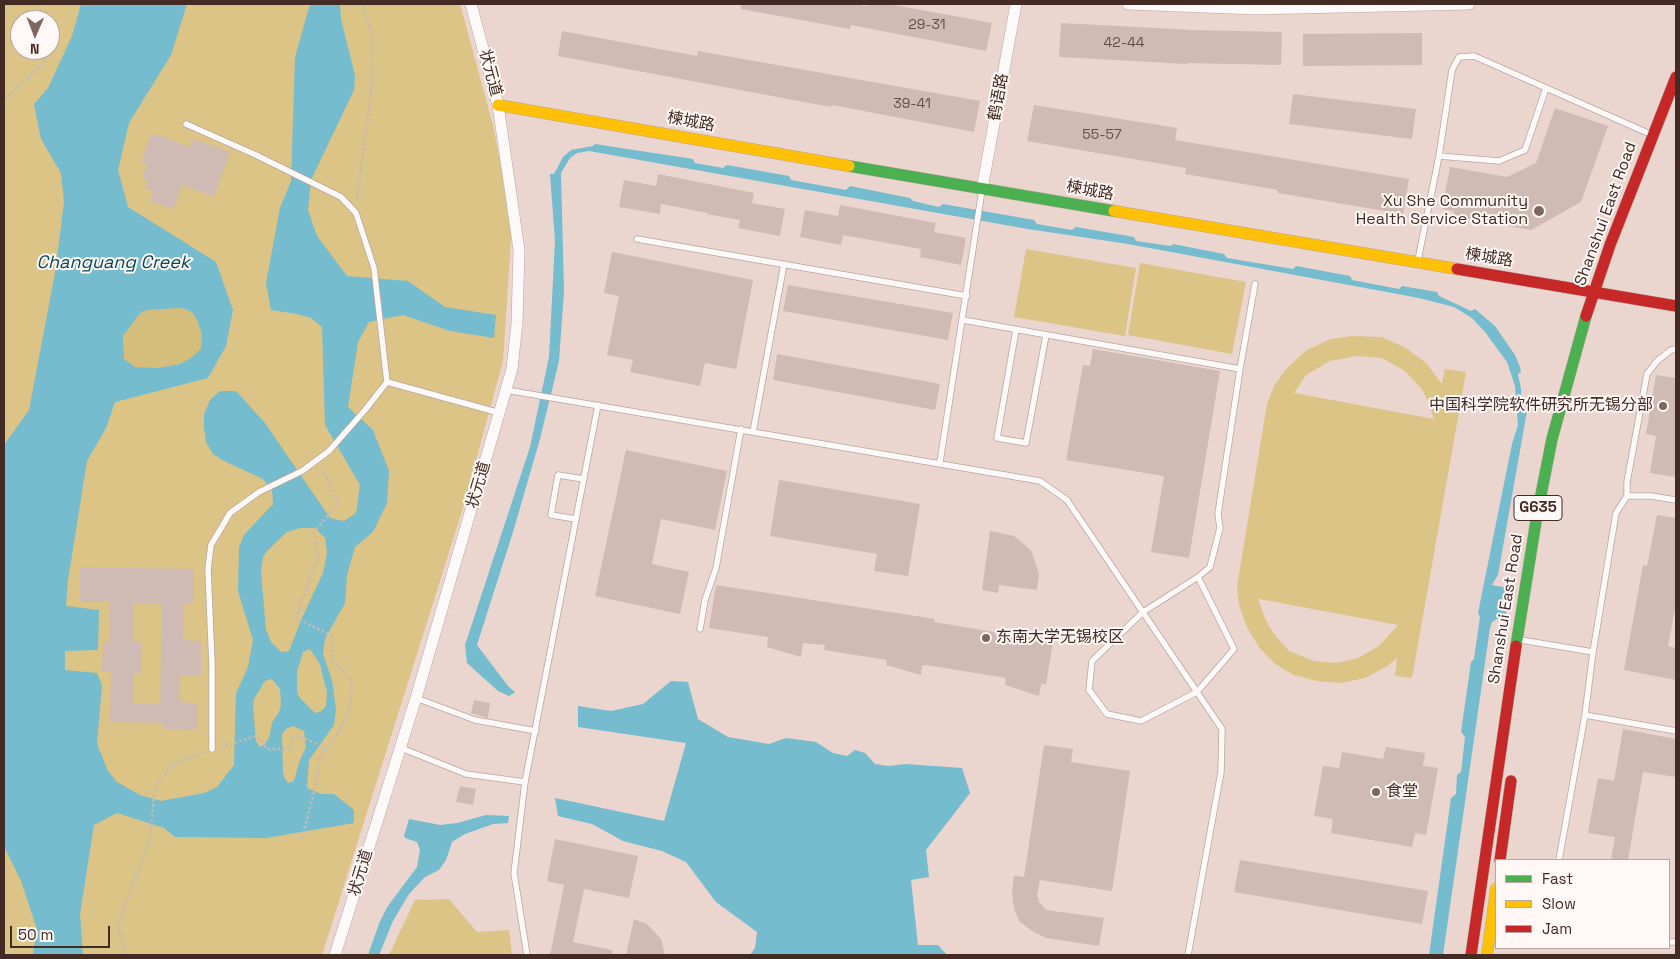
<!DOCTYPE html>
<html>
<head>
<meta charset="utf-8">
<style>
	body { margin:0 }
	#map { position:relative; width:1680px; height:959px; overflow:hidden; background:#ead5cf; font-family:"Space Grotesk",sans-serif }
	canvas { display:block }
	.frame { position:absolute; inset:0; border:5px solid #432a22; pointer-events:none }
	.legend { position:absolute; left:1495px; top:859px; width:175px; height:90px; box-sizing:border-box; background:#fff8f6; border:1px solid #b4a6a1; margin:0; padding:6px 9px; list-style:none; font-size:15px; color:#432a22 }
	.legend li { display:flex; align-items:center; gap:10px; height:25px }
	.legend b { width:25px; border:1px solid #b4a6a1 }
	.north { position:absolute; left:10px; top:10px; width:50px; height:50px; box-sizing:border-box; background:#fff8f6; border:1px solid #b4a6a1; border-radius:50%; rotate:181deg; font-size:14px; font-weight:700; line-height:20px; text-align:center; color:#432a22 }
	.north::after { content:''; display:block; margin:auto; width:18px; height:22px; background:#7d665f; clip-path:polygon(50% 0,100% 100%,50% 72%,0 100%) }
	.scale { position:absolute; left:10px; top:926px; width:100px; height:22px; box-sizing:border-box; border:2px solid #432a22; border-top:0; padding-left:6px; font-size:15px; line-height:18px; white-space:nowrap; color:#432a22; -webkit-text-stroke:4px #fff8f6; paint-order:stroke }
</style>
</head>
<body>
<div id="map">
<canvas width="1680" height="959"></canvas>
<div class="frame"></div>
<ul class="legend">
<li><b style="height:6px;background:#4caf50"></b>Fast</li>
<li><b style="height:6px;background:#ffc107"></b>Slow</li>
<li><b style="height:6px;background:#c62828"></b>Jam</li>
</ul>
<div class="north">N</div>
<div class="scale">50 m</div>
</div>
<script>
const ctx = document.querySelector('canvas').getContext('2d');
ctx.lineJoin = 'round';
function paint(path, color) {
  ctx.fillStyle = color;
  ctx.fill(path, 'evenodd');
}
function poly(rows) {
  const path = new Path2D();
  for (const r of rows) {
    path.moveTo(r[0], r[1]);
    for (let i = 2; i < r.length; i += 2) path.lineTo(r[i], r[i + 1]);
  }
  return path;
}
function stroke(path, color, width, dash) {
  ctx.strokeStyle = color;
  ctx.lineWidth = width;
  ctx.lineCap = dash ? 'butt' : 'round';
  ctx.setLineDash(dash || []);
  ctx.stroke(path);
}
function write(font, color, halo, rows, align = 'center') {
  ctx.font = font + ' "Space Grotesk","Noto Sans SC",sans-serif';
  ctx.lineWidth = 4;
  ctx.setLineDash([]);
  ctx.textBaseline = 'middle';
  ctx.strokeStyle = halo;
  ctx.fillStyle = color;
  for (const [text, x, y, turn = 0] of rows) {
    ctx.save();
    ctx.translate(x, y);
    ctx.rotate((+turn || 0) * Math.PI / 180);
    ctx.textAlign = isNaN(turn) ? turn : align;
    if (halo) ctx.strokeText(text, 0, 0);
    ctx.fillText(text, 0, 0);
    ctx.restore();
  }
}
const green = poly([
	[4,4,460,4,493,125,512,224,503,361,463,508,322,955,4,955],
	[20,20,50,20,50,50,20,50],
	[1026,249,1136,268,1125,336,1014,317],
	[1140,263,1246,282,1232,354,1128,335],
	[1352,336,1382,337,1406,348,1426,363,1442,384,1445,369,1466,372,1412,678,1395,676,1397,658,1386,667,1365,678,1341,683,1317,681,1294,675,1275,664,1259,647,1247,627,1239,605,1237,586,1267,404,1274,386,1287,368,1307,350,1331,339],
	[1357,356,1382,358,1405,371,1421,388,1428,401,1434,419,1294,393,1306,375,1330,361],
	[1258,599,1259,599,1398,625,1379,646,1358,658,1337,663,1314,661,1289,651,1274,634,1265,619],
	[449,899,477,932,509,930,512,955,389,955,415,900]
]);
const forest = poly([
	[179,308,186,309,193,313,197,320,202,334,201,349,191,358,180,364,158,368,135,367,124,359,123,336,140,312,148,310]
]);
const water = poly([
	[81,4,187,4,171,55,129,123,118,170,128,207,216,262,233,310,226,346,208,378,115,402,106,428,87,461,68,580,66,606,99,610,98,650,65,651,65,670,97,673,102,685,97,744,108,771,117,782,140,795,161,801,204,793,217,787,234,765,236,693,248,667,253,640,238,591,239,547,244,535,273,504,272,490,263,479,224,461,213,454,206,442,204,428,204,414,210,400,220,391,236,391,265,423,330,518,344,521,356,513,360,485,325,425,322,327,311,318,297,314,271,310,266,283,280,208,291,181,295,57,310,4,340,4,341,19,355,75,354,90,311,180,308,210,317,236,347,276,408,281,445,307,496,315,494,338,450,331,403,315,369,322,358,342,348,407,373,430,389,471,387,503,373,532,355,547,347,575,345,603,325,639,323,654,332,680,336,710,334,725,309,760,307,788,321,794,334,794,354,810,354,823,266,838,175,837,164,828,117,813,94,825,80,914,83,955,33,955,37,929,21,881,5,848,4,445,29,410,55,273,64,202,61,173,41,139,34,104,48,88,72,36],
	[179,308,186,309,193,313,197,320,202,334,201,349,191,358,180,364,158,368,135,367,124,359,123,336,141,312,148,310],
	[301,528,315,528,325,538,327,552,323,573,302,618,289,651,281,652,271,642,266,630,261,571,263,557,267,551,287,532],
	[310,649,320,664,327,692,326,706,322,711,315,713,300,698,297,692,297,672,303,652],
	[272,679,280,689,281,705,279,712,272,723,269,738,265,744,260,747,256,741,253,706,254,699,265,681],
	[293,726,304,731,306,747,300,760,294,781,288,783,284,777,283,770,282,734,286,729],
	[595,144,693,159,695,163,723,168,727,165,789,176,791,180,846,190,850,186,910,198,913,201,939,207,943,204,1034,220,1037,224,1072,230,1076,227,1134,237,1136,241,1171,246,1173,244,1224,254,1227,258,1293,269,1296,266,1350,276,1352,280,1399,289,1402,286,1437,292,1439,296,1471,311,1475,309,1495,326,1515,355,1520,367,1521,372,1518,374,1521,389,1522,407,1527,411,1498,575,1492,585,1509,588,1506,614,1492,622,1490,628,1443,955,1429,955,1451,798,1456,794,1457,775,1461,772,1465,737,1461,732,1471,662,1474,659,1480,617,1478,613,1512,444,1518,425,1515,386,1507,362,1485,332,1472,318,1454,307,1419,298,1128,244,1028,229,589,151,577,153,570,158,561,173,564,291,559,361,540,439,513,532,477,645,508,686,515,692,509,696,498,691,467,663,465,645,530,447,549,357,555,241,550,174,554,174,563,157,571,150,593,146],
	[671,681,688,682,698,719,728,737,769,744,786,738,816,742,833,753,847,756,855,750,865,753,875,764,889,766,906,764,962,768,970,793,926,850,929,877,911,880,918,945,938,945,947,955,750,955,755,948,757,932,716,902,686,862,662,851,623,841,592,824,558,816,555,798,664,821,686,743,578,727,578,706,611,711,643,704],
	[486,815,509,816,508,823,493,824,465,834,452,842,446,860,439,870,425,877,409,894,393,921,379,955,368,955,380,921,388,906,417,867,420,850,417,842,405,838,404,836,409,819,440,825,457,823]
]);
const building = poly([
	[741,4,854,4,867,6,867,4,889,4,992,23,986,51,851,25,850,29,741,9],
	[1061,23,1193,30,1282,32,1281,65,1187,63,1187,64,1059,57],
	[562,31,697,56,698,51,980,101,974,132,832,105,831,107,558,56],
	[1422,33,1422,65,1303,66,1303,34],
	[1293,94,1416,109,1412,139,1289,124],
	[1034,105,1177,128,1175,140,1409,179,1403,214,1278,193,1278,190,1185,174,1186,168,1027,141],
	[1555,108,1608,126,1581,202,1531,230,1453,216,1454,211,1442,209,1450,167,1507,177,1536,163],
	[152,133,190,147,193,139,230,152,214,197,182,185,173,209,150,201,153,191,145,188,148,180,142,178,147,164,141,162],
	[658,174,754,193,752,203,785,209,780,236,738,228,740,220,707,214,708,213,661,204,660,214,619,207,624,180,656,186],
	[840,205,936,223,934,232,966,238,961,265,920,257,921,249,843,235,841,245,800,237,805,210,838,216],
	[612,252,753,280,736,369,705,363,700,386,630,372,633,360,607,355,619,296,604,293],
	[788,285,953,313,948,340,783,311],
	[1093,349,1220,371,1189,558,1151,552,1164,476,1066,460,1083,365,1090,366],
	[777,354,940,384,935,410,773,380],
	[1656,375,1676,378,1676,477,1650,473,1656,436,1646,434],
	[626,450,727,471,715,530,661,519,652,564,689,572,680,614,595,596],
	[779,480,920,504,908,576,874,571,877,554,770,536],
	[1657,515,1676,518,1676,603,1668,646,1676,648,1676,680,1624,670,1643,565,1647,566],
	[990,531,1014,536,1031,550,1039,574,1037,590,999,585,998,593,982,590],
	[80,567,194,569,194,603,184,603,183,640,201,641,201,676,180,675,180,702,197,703,197,730,164,729,164,723,110,722,111,672,102,672,103,642,109,642,110,602,80,602],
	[134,603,162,603,160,704,133,704,133,673,141,673,141,642,133,642],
	[716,585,935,619,934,622,1053,642,1046,684,1041,684,1039,696,1005,685,1006,678,926,665,922,666,921,675,886,665,887,660,824,650,825,645,803,643,801,657,767,647,768,637,709,628],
	[474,700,490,703,488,718,471,713],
	[1623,729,1676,739,1676,777,1643,772,1628,860,1611,860,1615,837,1588,833,1598,778,1614,781],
	[1044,745,1073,749,1071,762,1130,771,1112,891,1040,880,1037,895,1039,902,1046,910,1104,918,1099,946,1046,938,1032,931,1019,921,1014,909,1012,891,1014,876,1024,877],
	[1386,747,1425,753,1423,766,1438,768,1426,835,1415,833,1412,847,1331,833,1333,819,1314,816,1323,766,1339,768,1342,752,1383,759],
	[460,786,476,789,473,805,456,802],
	[555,839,638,856,629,898,584,889,573,942,612,950,612,955,550,955,564,885,547,881],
	[1240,860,1428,891,1422,924,1234,892],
	[634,919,647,924,661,939,665,955,626,955]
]);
const path = poly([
	[41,4,41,20],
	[4,97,7,98,45,61,44,50],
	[357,200,371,93,372,34,362,4],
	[220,747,256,736,268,749,292,749,292,737,302,737,327,749],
	[302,838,317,780,320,758,339,732,350,709,352,680,332,659,332,636,296,618,318,556,314,532,338,503,322,467],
	[125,955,118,924,150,839,155,788,171,765,205,752]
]);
const lane = poly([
	[186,124,256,155,341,197,356,213,374,268,387,382,365,410,329,451,302,471,259,492,230,513,211,545,208,569,212,665,212,749],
	[1439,156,1499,161,1525,150,1546,88],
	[637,239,967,296],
	[1418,260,1439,156,1452,70,1459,57,1474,56,1650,134],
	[963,320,1240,369],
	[1016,330,997,438,1026,443,1046,335],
	[387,382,500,413],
	[506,390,1040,481,1067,500,1222,729,1221,772,1188,955],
	[753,432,784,264],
	[940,462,982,190],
	[1627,496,1627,482,1647,374,1657,361,1671,350,1676,349],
	[576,519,551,515,558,475,584,479],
	[1198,577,1234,649,1197,692,1141,721,1107,714,1089,690,1092,661,1143,612,1198,577,1210,567,1220,528,1218,514,1240,369,1255,284],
	[700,629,705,600,716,568,741,429],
	[1521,640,1593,652],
	[416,698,475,720,536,731],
	[1585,715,1676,731],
	[401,748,466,774,525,782],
	[1559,860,1585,715,1593,652,1616,513,1627,496,1651,496,1676,500],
	[1669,942,1676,942],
	[527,955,514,873,525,782,598,405]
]);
const street = poly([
	[1128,4,1256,9,1469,4],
	[982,189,1016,4],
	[335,955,416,698,512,369,517,323,519,250,498,105,471,4]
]);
const fast = poly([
	[849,166,1114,211],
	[1516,646,1537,515,1552,439,1586,316]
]);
const slow = poly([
	[498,105,849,166],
	[1114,211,1457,269],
	[1487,955,1496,889]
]);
const jam = poly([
	[1457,269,1676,306],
	[1586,316,1610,245,1676,77],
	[1500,860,1511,781],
	[1471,955,1516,646]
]);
const markers = [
	[1539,211,6,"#7d665f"],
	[1663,406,5,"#7d665f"],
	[986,638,5,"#7d665f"],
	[1376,792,5,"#7d665f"]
];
const numberNames = [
	["29-31",927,25],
	["42-44",1124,43],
	["39-41",912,104],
	["55-57",1102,135]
];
const shields = [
	[1538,508,48]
];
const shieldNames = [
	["G635",1538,508]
];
const streetNames = [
	["状元道",490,73,75],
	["鹤语路",999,97,-80],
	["楝城路",691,122,10],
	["楝城路",1090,191,10],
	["Shanshui East Road",1606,214,-70],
	["楝城路",1489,258,9],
	["状元道",479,485,-74],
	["Shanshui East Road",1506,609,-81],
	["状元道",361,873,-73]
];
const poiNames = [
	["Xu She Community",1528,202],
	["Health Service Station",1528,220],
	["中国科学院软件研究所无锡分部",1653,406],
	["东南大学无锡校区",996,638,"left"],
	["食堂",1386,792,"left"]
];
const waterNames = [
	["Changuang Creek",113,263]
];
paint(green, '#dbc485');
paint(forest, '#d5be7c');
paint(water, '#74bcce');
paint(building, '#cfbab4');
stroke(lane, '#b9a59f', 7);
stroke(street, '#b9a59f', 12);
stroke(fast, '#b9a59f', 12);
stroke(slow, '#b9a59f', 12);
stroke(jam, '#b9a59f', 12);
stroke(path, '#c4bab7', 2.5, [2.5, 2.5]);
stroke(lane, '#fcf9f8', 5.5);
stroke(street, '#fcf9f8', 11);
stroke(fast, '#4caf50', 11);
stroke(slow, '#ffc107', 11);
stroke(jam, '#c62828', 11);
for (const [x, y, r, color] of markers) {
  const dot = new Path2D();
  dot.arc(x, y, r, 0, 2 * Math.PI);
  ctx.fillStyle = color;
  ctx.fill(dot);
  stroke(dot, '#fff8f6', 2);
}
write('14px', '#664e46', null, numberNames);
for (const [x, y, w] of shields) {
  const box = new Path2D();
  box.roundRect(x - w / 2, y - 12.5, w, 25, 4);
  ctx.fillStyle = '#fff8f6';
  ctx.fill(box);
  stroke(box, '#432a22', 1);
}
write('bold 15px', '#432a22', null, shieldNames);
write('16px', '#432a22', '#fff8f6', streetNames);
write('16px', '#432a22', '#fff8f6', poiNames, 'right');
write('italic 18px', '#034957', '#fff8f6', waterNames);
</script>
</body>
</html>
